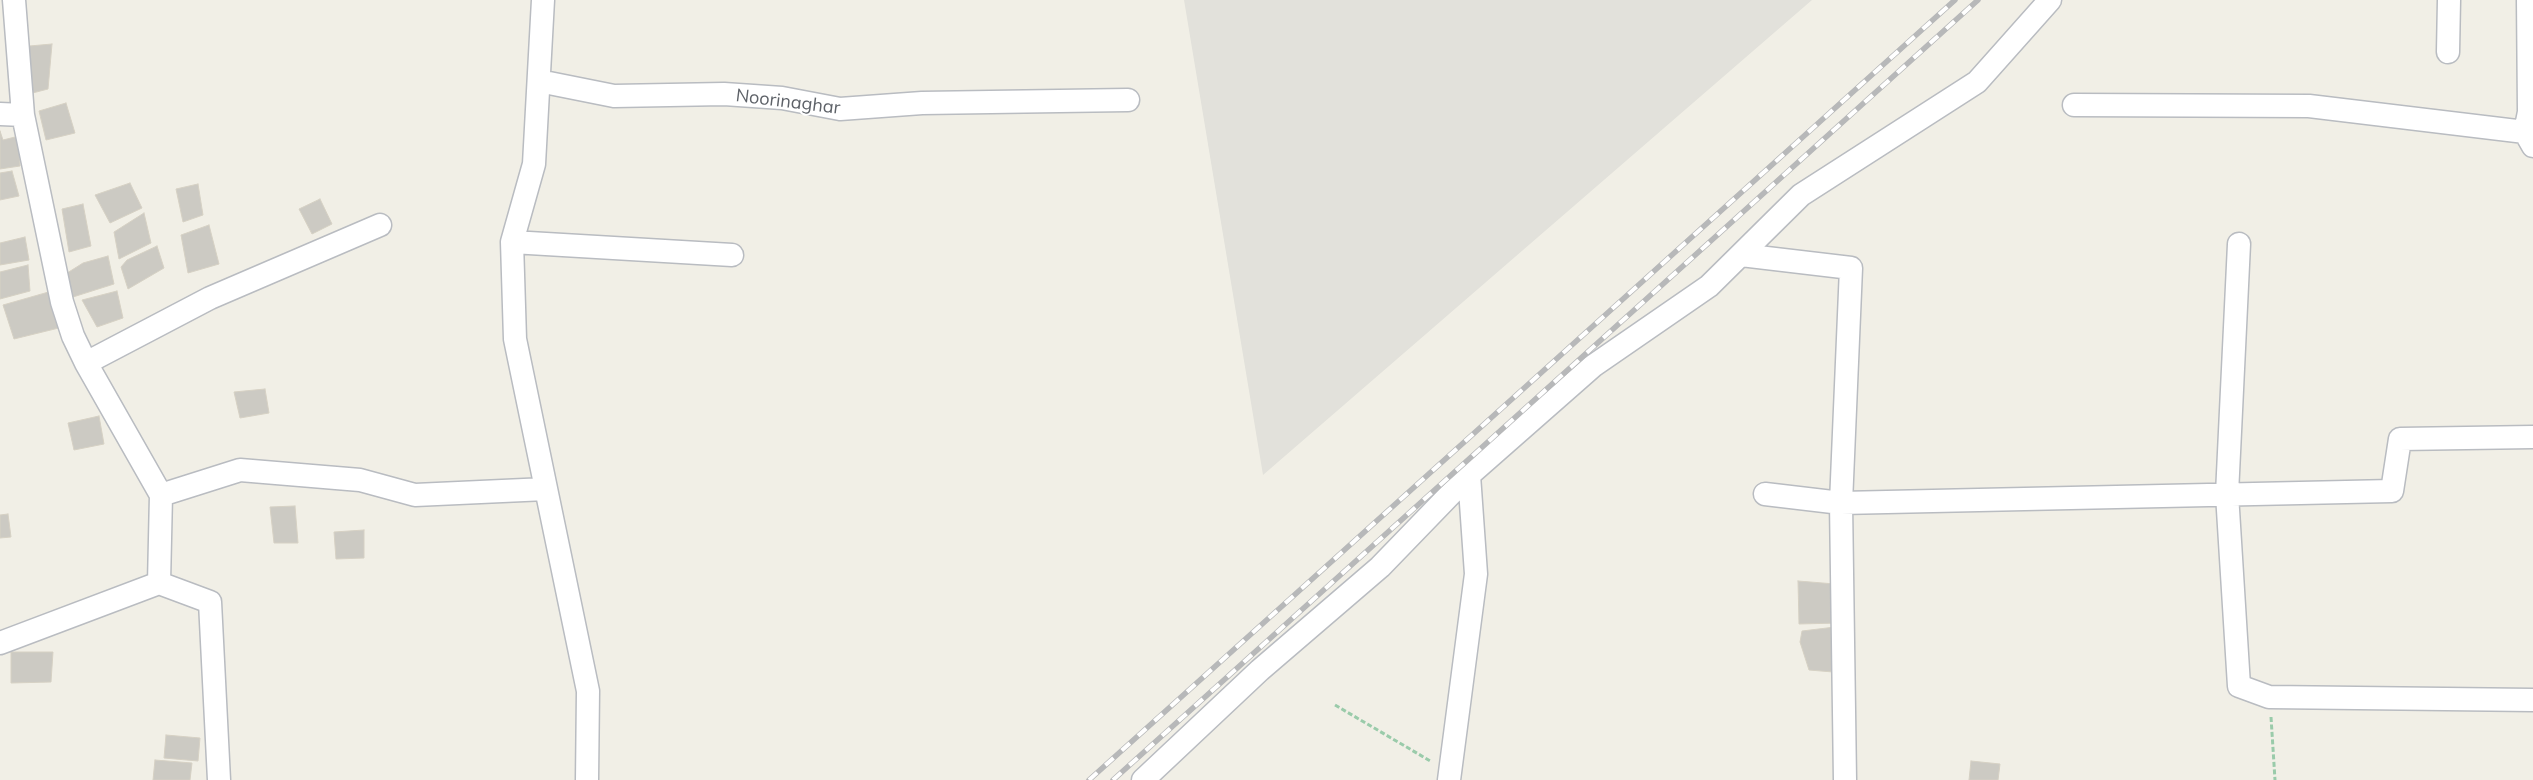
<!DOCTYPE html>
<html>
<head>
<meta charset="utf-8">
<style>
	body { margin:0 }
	canvas { display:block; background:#f1efe6 }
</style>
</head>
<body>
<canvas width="2533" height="780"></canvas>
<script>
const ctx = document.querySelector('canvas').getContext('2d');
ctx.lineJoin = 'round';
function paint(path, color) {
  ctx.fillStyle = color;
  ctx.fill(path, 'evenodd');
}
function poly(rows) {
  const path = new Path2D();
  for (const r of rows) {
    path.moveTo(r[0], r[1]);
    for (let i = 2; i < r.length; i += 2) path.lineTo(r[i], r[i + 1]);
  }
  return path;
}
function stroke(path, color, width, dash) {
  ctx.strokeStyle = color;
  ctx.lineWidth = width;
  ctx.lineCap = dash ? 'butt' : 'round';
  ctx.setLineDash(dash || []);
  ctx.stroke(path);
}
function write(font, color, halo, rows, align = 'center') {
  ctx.font = font + ' Mulish,sans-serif';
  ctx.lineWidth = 4;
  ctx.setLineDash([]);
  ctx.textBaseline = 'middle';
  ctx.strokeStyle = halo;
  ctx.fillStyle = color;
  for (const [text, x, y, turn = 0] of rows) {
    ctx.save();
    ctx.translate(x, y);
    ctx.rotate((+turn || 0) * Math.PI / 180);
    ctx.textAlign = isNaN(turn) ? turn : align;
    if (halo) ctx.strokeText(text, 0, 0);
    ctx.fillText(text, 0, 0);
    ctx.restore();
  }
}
const industrial = poly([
	[1184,0,1812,0,1263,475]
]);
const building = poly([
	[52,44,48,89,21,96,18,47,52,44],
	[66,103,75,133,46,140,39,111,66,103],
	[0,131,3,140,19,136,20,166,0,169,0,131],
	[12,171,19,196,0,200,0,173,12,171],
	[130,183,142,208,110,223,95,195,130,183],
	[198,184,203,215,183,222,176,189,198,184],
	[320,199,332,224,312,234,299,209,320,199],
	[83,204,91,246,69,252,62,209,83,204],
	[144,213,151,243,119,259,114,232,144,213],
	[209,225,219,264,188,273,181,235,209,225],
	[25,237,29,260,0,265,0,243,25,237],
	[157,246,164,268,128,289,121,267,127,260,157,246],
	[108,256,114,284,73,297,64,275,83,263,108,256],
	[28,265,30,291,0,299,0,272,28,265],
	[52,291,67,326,14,339,3,305,52,291],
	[117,291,123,318,97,327,82,300,117,291],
	[265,389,269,413,240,418,234,392,265,389],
	[99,416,104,444,74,450,68,423,99,416],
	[295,506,298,543,274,543,270,507,295,506],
	[8,514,11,537,0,538,0,515,8,514],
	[364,530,364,558,336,559,334,532,364,530],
	[1798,581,1835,584,1840,623,1799,624,1798,581],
	[1835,627,1833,672,1809,670,1800,642,1802,631,1835,627],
	[11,652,53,652,51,682,11,683,11,652],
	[166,735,200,738,198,761,164,758,166,735],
	[155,760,192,763,190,780,153,780,155,760],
	[1971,761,2000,764,1998,780,1969,780,1971,761]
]);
const path = poly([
	[1335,705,1432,762],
	[2271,717,2275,780]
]);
const minor = poly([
	[543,0,534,164,512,242,515,339,588,691,587,780],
	[2528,0,2529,112,2525,132,2533,146],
	[2448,52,2449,0],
	[539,81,614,96,724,94,782,98,840,109,922,103,1128,100],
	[2074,105,2309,106,2525,132],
	[0,114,23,115],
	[512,242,732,255],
	[2239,244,2227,494,2239,686,2269,697,2533,700],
	[1741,255,1851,268,1841,503,1845,780],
	[86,363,210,298,380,225],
	[1765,494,1841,503,2392,491,2400,439,2533,437],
	[161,495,240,470,360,480,415,495,546,489],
	[159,583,210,602,219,780],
	[0,643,159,583,161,495,86,363,73,336,62,302,23,115,14,0],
	[1143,780,1260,670,1380,567,1469,475,1593,366,1709,286,1801,195,1977,82,2050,0],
	[1449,780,1476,574,1469,475]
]);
const rail = poly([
	[1089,780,1955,0],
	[1113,780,1978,0]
]);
const streetNames = [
	["Noorinaghar",788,102,7]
];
paint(industrial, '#e2e1db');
paint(building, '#cccac3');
stroke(building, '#d6d1c4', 1);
stroke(minor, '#b9bcc1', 25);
stroke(path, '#9acbaa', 3, [5, 2.5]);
stroke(minor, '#fff', 22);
stroke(rail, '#b7b8b9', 5.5);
stroke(rail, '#fff', 4, [11]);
write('18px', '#5e6268', '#fff', streetNames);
</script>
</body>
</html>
